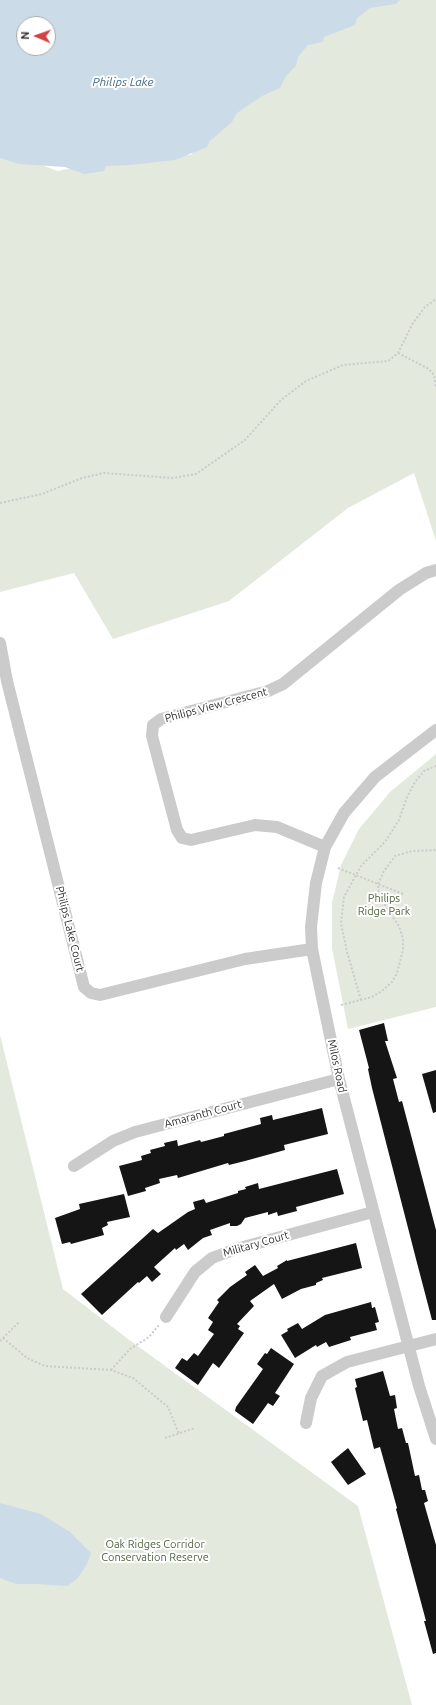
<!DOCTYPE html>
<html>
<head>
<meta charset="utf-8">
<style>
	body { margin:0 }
	#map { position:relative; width:436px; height:1705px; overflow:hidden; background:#fff; font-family:Ubuntu,sans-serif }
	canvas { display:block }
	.north { position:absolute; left:16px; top:16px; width:40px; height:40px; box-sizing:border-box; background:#fff; border:1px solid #ababab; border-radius:50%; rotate:272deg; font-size:11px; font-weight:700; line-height:16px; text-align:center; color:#2e2e2e }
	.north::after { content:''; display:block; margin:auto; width:14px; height:18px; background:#d34246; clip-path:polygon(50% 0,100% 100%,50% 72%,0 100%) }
</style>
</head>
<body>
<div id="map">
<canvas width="436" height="1705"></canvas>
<div class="north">N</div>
</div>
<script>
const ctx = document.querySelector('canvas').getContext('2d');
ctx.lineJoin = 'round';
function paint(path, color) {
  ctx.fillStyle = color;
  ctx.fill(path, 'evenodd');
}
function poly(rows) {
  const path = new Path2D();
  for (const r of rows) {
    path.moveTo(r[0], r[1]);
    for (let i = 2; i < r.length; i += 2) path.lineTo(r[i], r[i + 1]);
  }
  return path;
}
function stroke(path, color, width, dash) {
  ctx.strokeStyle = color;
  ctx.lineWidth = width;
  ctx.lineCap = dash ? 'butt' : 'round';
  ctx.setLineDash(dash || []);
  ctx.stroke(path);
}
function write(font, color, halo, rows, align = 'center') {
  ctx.font = font + ' Ubuntu,sans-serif';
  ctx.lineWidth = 4;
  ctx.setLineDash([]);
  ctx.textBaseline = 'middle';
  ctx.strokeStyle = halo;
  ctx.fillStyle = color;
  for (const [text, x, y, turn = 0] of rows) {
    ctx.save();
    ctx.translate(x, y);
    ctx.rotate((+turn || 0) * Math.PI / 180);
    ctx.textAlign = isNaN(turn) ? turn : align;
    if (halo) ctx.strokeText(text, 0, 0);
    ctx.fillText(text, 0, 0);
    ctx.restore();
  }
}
const green = poly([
	[385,0,436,0,436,541,414,473,348,508,229,601,113,639,74,573,0,592,0,150,58,171,133,154,191,155,214,125,327,29],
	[436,754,436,1007,348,1029,332,948,332,903,341,865,359,829,390,792],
	[0,1035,63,1289,128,1339,358,1506,412,1705,0,1705]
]);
const water = poly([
	[0,0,400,0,396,4,370,8,357,18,355,25,324,37,323,42,308,45,298,57,296,66,286,76,280,88,262,96,237,113,232,122,210,141,207,147,175,160,130,165,106,166,104,171,84,174,65,167,19,164,0,158],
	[24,24,48,24,48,48,24,48],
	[0,1503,41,1514,70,1532,91,1553,87,1564,77,1579,67,1586,38,1584,16,1584,0,1578]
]);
const building = poly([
	[384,1023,388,1041,385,1041,397,1078,393,1079,399,1102,402,1101,436,1230,436,1320,432,1320,416,1259,372,1088,368,1069,369,1068,359,1030],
	[436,1070,436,1112,433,1113,422,1074],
	[322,1108,328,1134,284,1145,285,1150,245,1161,229,1165,228,1163,178,1178,177,1175,159,1179,160,1183,145,1188,146,1191,128,1196,119,1166,142,1160,141,1156,151,1153,150,1150,165,1146,164,1143,177,1140,178,1146,200,1140,201,1142,209,1140,224,1136,224,1134,261,1124,260,1118,272,1115,273,1120],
	[337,1169,344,1194,296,1207,297,1211,278,1216,277,1212,268,1215,268,1212,245,1218,241,1224,237,1226,230,1226,230,1223,210,1230,212,1235,203,1238,188,1250,184,1244,176,1250,175,1248,154,1267,161,1274,152,1282,147,1276,139,1283,138,1282,102,1315,81,1294,153,1229,158,1233,188,1212,195,1209,193,1202,204,1199,206,1203,238,1193,238,1191,246,1189,245,1187,258,1183,259,1189],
	[124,1194,130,1217,107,1222,108,1225,102,1228,104,1235,71,1244,70,1242,62,1244,55,1218,80,1209,79,1204],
	[356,1243,362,1268,322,1278,323,1280,316,1283,316,1285,301,1289,282,1299,274,1284,250,1301,254,1306,237,1324,240,1326,238,1329,244,1333,219,1368,213,1363,198,1385,175,1368,182,1358,187,1361,194,1353,198,1356,214,1334,208,1330,213,1322,208,1318,219,1302,217,1300,230,1287,247,1275,245,1272,255,1265,263,1276,278,1268,277,1266,287,1260,287,1261],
	[371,1302,372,1308,375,1307,379,1322,375,1323,377,1330,350,1337,351,1340,329,1347,326,1342,317,1347,316,1345,295,1358,281,1335,288,1331,287,1329,298,1323,302,1329,325,1315],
	[271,1348,294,1364,275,1393,280,1396,273,1406,268,1403,253,1424,235,1411,236,1407,263,1369,257,1364,265,1353,267,1354],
	[383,1371,390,1396,395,1395,397,1408,394,1409,398,1429,402,1428,406,1443,408,1443,415,1476,419,1475,422,1490,425,1490,428,1501,424,1503,436,1545,436,1653,433,1654,424,1621,426,1621,396,1509,397,1508,380,1447,374,1449,367,1420,363,1421,355,1388,357,1387,355,1379],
	[348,1448,366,1474,348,1485,331,1462]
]);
const path = poly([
	[398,353,429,369,434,375,436,388],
	[0,503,42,494,82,478,104,473,173,478,196,474,245,440,281,400,306,381,343,365,388,361,398,353,413,323,425,307,436,299],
	[338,868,403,894],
	[361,1000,347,952,341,923,344,897,361,866,385,842,399,820,407,797,415,782,424,771,436,766],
	[341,1005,372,997,382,991,392,982,397,973,403,950,403,939,399,926,379,896,378,884,384,871,395,856,412,851,436,850],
	[3,1338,27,1358,45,1366,111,1370,133,1378,168,1407,179,1434],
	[0,1341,19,1322],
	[111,1370,130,1349,149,1337,159,1325],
	[165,1438,195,1428]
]);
const minor = poly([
	[0,643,7,681,84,987,91,993,100,995,245,959,312,949],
	[436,730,375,777,344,813,325,847,316,883,311,927,312,949,339,1079,419,1386,436,1439],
	[325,847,277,827,255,825,191,840,182,838,177,830,152,736,153,725,161,719,268,691,283,684,399,590,426,573,436,570],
	[74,1166,113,1141,135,1132,339,1079],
	[166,1317,195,1272,212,1258,236,1249,373,1212],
	[306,1423,311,1398,322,1376,347,1362,436,1339]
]);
const streetNames = [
	["Philips View Crescent",216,705,-15],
	["Philips Lake Court",70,929,76],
	["Milos Road",337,1066,78],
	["Amaranth Court",203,1114,-15],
	["Military Court",256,1244,-16]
];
const parkNames = [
	["Philips",384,898],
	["Ridge Park",384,911],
	["Oak Ridges Corridor",155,1544],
	["Conservation Reserve",155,1557]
];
const waterNames = [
	["Philips Lake",123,82]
];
paint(green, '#e3eadd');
paint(water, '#cbdbe8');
paint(building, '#151515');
stroke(path, '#cbcbcb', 2, [2, 2]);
stroke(minor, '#cbcbcb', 12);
write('11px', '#2e2e2e', '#fff', streetNames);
write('11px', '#4f6540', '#fff', parkNames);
write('italic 12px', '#446a87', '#fff', waterNames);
</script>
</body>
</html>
